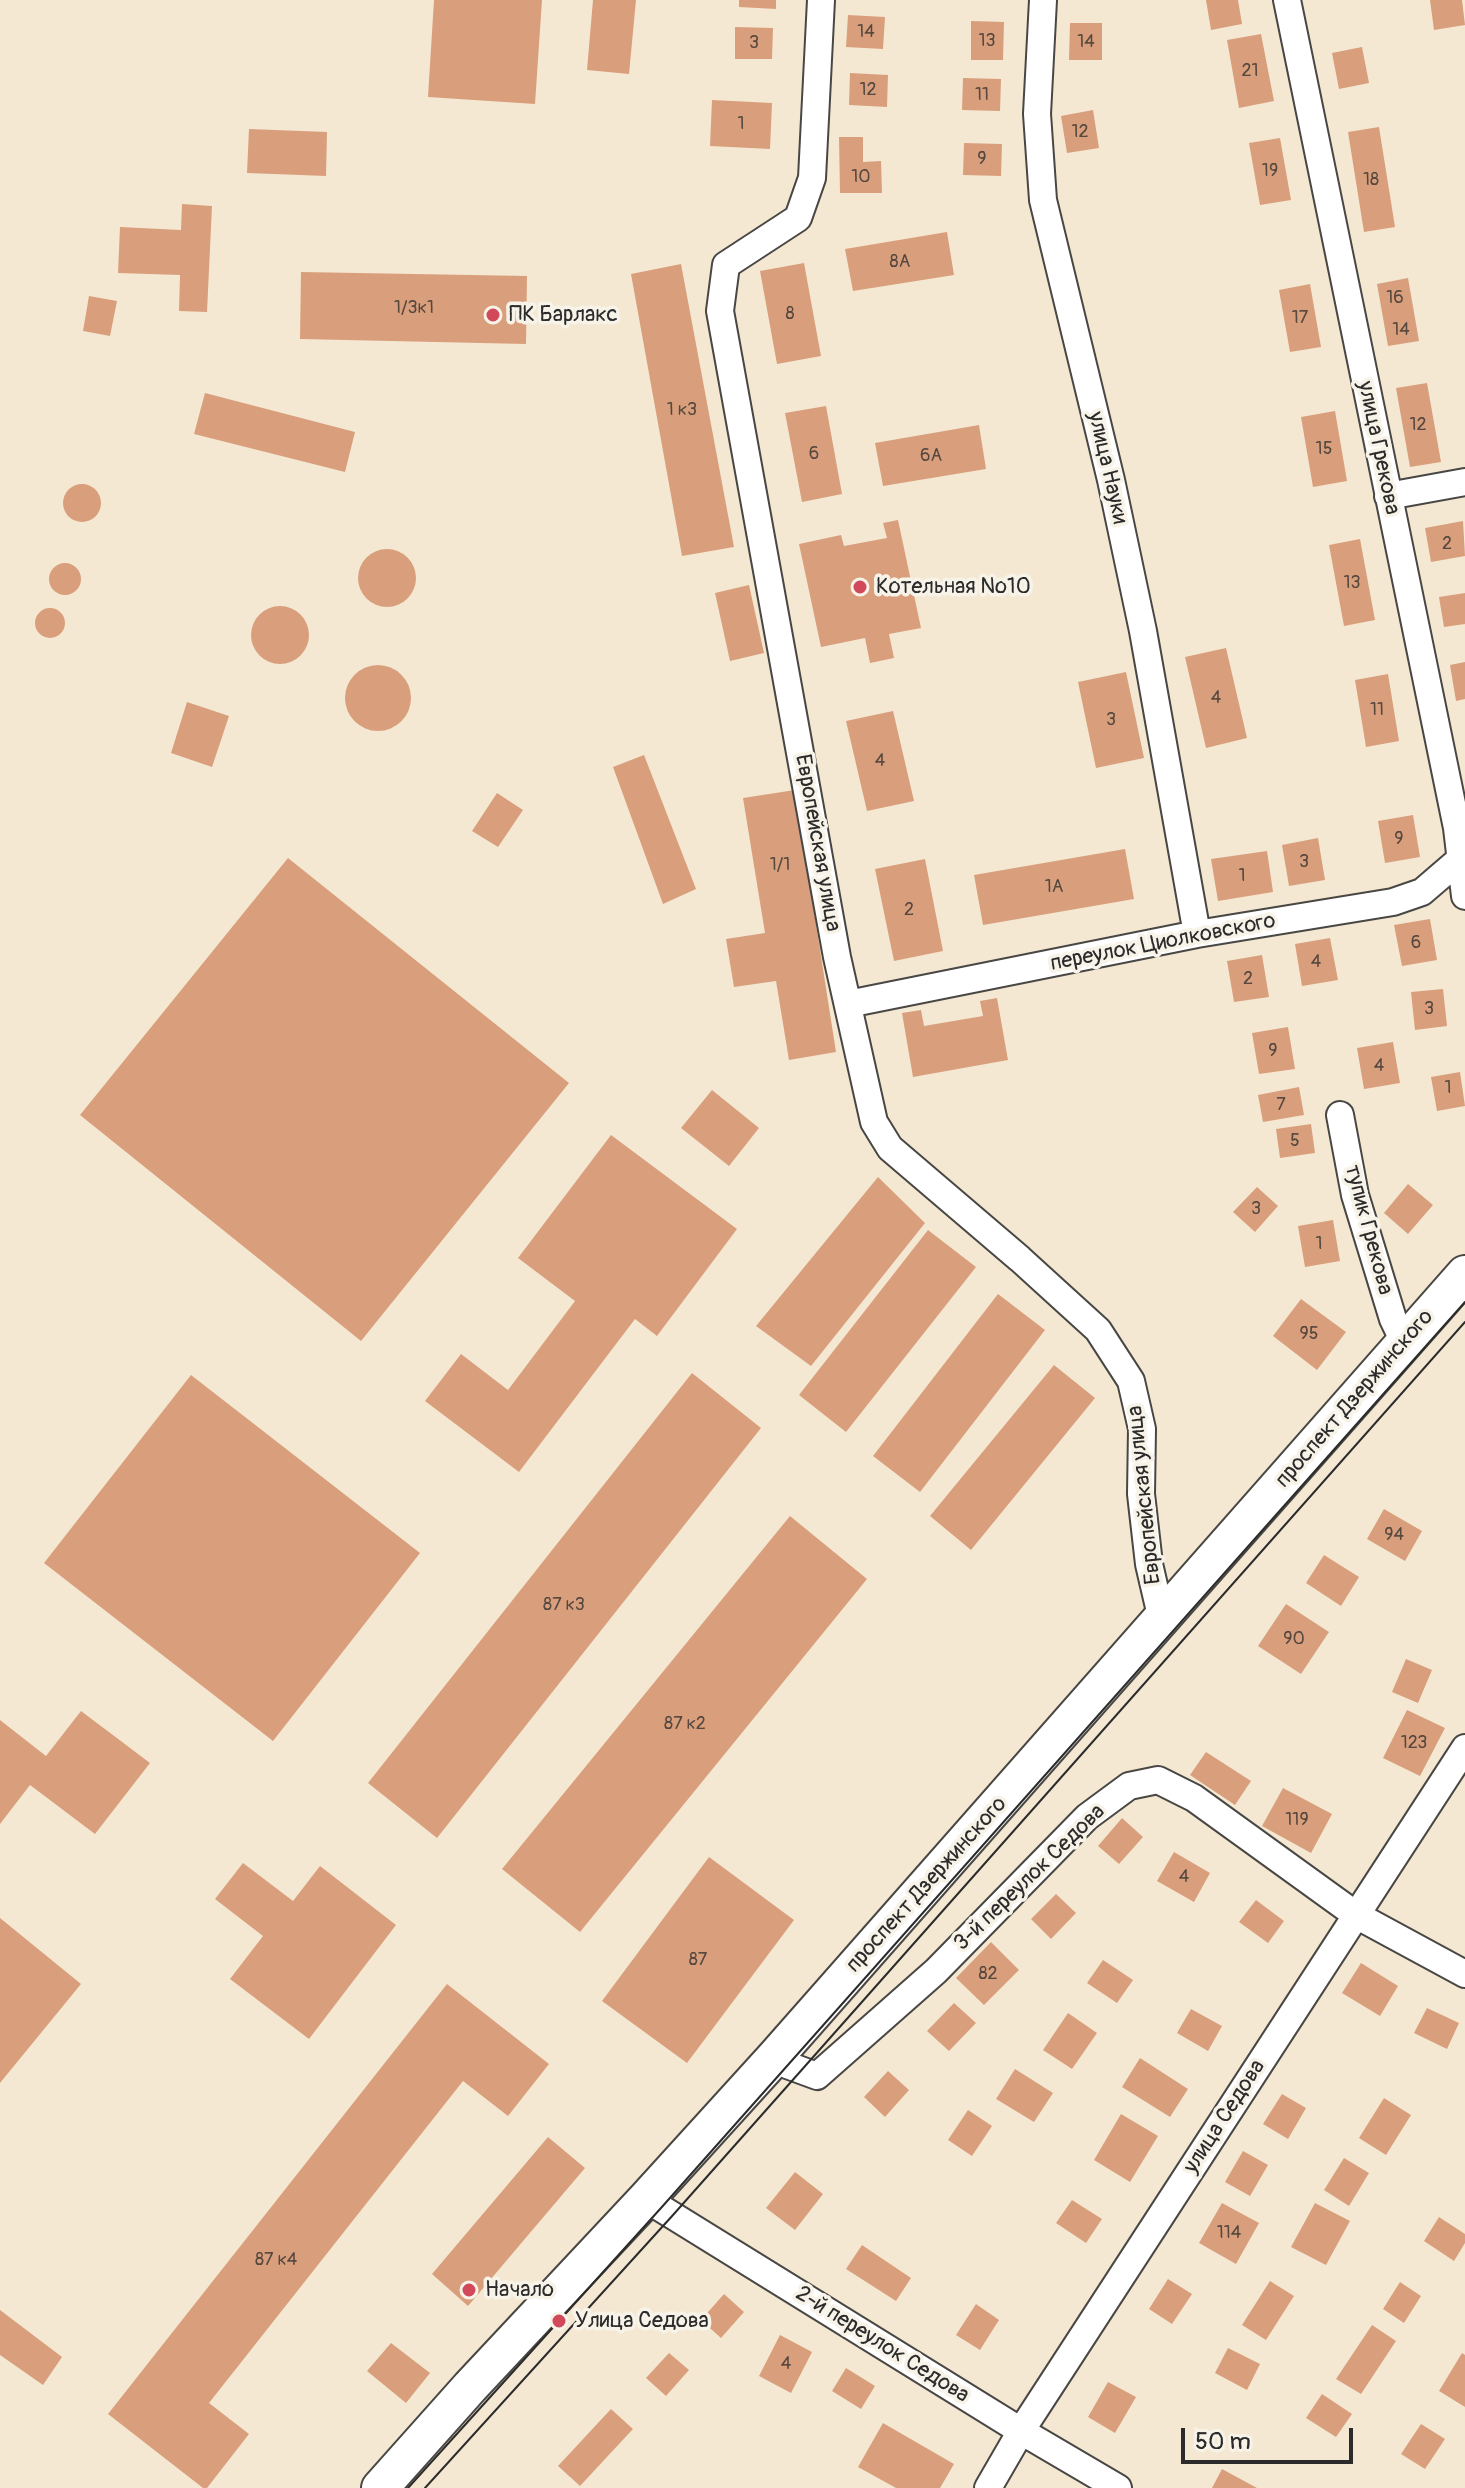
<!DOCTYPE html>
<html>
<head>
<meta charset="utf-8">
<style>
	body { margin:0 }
	#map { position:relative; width:1465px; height:2488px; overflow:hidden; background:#f4e8d3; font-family:Pangolin,sans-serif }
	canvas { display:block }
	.scale { position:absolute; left:1181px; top:2428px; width:172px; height:36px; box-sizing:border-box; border:4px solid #2b2b2b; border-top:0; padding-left:10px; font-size:24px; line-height:28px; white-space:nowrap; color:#2b2b2b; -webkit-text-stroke:6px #f7f3e8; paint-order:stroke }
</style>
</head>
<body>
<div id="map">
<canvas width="1465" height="2488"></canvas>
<div class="scale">50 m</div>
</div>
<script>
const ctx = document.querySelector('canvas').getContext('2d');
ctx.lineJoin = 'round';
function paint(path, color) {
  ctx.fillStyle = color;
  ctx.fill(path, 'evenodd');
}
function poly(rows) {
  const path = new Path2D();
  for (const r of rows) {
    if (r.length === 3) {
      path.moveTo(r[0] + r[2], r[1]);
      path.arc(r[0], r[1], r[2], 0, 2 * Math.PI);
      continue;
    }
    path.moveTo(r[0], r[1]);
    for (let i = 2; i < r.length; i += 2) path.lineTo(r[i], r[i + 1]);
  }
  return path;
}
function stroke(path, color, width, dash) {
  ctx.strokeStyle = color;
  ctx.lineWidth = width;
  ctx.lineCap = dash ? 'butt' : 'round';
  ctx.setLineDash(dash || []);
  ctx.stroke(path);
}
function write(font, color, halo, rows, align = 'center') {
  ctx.font = font + ' Pangolin,sans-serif';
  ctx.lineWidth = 7;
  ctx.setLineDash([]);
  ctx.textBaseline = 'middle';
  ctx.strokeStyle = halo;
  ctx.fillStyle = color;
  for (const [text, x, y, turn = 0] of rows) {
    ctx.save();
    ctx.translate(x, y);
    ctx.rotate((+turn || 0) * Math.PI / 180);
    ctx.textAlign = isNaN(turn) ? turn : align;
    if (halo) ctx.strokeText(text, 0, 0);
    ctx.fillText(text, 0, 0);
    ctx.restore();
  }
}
const building = poly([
	[434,0,542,0,535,104,428,97],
	[593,0,636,0,629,74,587,70],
	[739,0,776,0,776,9,739,7],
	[1206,0,1238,0,1242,24,1211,30],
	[1430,0,1462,0,1465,25,1434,30],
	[848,15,885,17,883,49,846,47],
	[971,21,1004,22,1003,60,971,60],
	[1070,23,1102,23,1102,60,1069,60],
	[735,27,773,28,772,59,735,59],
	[1261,34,1274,101,1239,108,1227,40],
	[1362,47,1369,83,1339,89,1332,53],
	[850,73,888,75,887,107,849,105],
	[963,78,1001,79,1000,111,962,110],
	[712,100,772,103,770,149,710,146],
	[1093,110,1099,148,1067,153,1061,116],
	[1379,127,1395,227,1364,232,1348,132],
	[249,129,327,132,326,176,247,173],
	[839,137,863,137,863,162,881,161,882,193,840,193],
	[1280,138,1291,200,1260,205,1249,143],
	[964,143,1002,144,1001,176,963,175],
	[182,204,212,206,207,312,179,311,180,275,118,273,120,227,181,230],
	[947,232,954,275,853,291,845,249],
	[804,263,821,356,777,364,760,271],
	[681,264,734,547,682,556,631,274],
	[301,272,527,276,526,344,300,339],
	[1408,278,1419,341,1388,346,1377,284],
	[1310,284,1321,347,1290,352,1279,290],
	[89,296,117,301,110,336,83,331],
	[1427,383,1441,462,1410,467,1396,388],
	[205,393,355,432,345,472,194,434],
	[826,406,842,494,802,502,785,413],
	[1335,411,1347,481,1313,487,1301,417],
	[979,425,986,469,883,486,875,443],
	[82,503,19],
	[898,520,921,628,889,634,894,658,870,663,865,638,821,647,799,544,841,535,844,546,887,538,883,523],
	[1463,521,1465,556,1431,562,1425,528],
	[1360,539,1375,620,1344,626,1329,545],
	[387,578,29],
	[65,579,16],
	[749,585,764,653,730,661,715,593],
	[1465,593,1465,624,1444,627,1439,597],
	[280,635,29],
	[50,623,15],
	[1226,648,1247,738,1206,748,1185,657],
	[1465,662,1465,699,1456,701,1450,665],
	[378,698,33],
	[1126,672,1144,758,1096,768,1078,682],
	[1388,674,1399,741,1366,747,1355,680],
	[187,702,229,716,212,767,171,753],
	[893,711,914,801,867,811,846,721],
	[644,755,696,889,663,904,613,767],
	[795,790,836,1052,789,1060,776,981,734,987,726,939,765,933,743,798],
	[497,793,523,810,498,847,472,831],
	[1413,815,1420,857,1385,863,1378,821],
	[1318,838,1325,880,1289,886,1282,845],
	[1125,849,1134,899,983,925,974,875],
	[1267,851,1273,892,1218,901,1211,859],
	[288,858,569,1083,361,1341,80,1115],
	[925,859,943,951,894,961,875,869],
	[1430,919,1437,960,1402,966,1394,925],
	[1330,938,1338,980,1302,986,1295,944],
	[1262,955,1269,997,1234,1002,1227,961],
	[1443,989,1447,1026,1415,1030,1411,992],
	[997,998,1008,1060,913,1077,902,1013,921,1010,924,1026,983,1016,980,1001],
	[1288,1027,1295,1069,1259,1074,1252,1033],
	[1393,1042,1400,1083,1364,1089,1357,1048],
	[1460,1072,1465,1106,1437,1111,1431,1077],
	[1299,1087,1304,1115,1263,1122,1258,1095],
	[712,1090,759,1128,729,1166,681,1128],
	[1311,1124,1315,1153,1280,1158,1276,1129],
	[611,1135,737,1229,657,1336,635,1319,519,1472,425,1401,461,1354,508,1390,575,1301,518,1258],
	[878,1177,925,1223,811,1366,756,1326],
	[1408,1184,1433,1205,1408,1234,1384,1213],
	[1257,1187,1278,1206,1255,1232,1233,1212],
	[1333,1220,1340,1261,1305,1267,1298,1226],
	[928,1230,976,1267,846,1432,799,1395],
	[998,1294,1045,1330,920,1492,873,1456],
	[1301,1299,1346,1332,1317,1370,1273,1336],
	[1054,1365,1095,1398,971,1550,930,1516],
	[692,1373,761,1428,437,1838,368,1783],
	[191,1375,420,1553,273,1741,44,1563],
	[1384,1509,1422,1531,1405,1561,1367,1539],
	[790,1516,867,1579,580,1932,502,1869],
	[1324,1555,1359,1577,1341,1606,1306,1583],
	[1286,1604,1329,1632,1301,1674,1258,1646],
	[1406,1659,1432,1670,1418,1703,1392,1692],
	[1407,1710,1445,1728,1420,1776,1383,1758],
	[81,1711,150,1763,95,1834,30,1785,0,1824,0,1720,46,1756],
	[1206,1752,1251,1781,1235,1805,1190,1775],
	[1283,1788,1332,1814,1311,1853,1262,1826],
	[1122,1818,1143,1837,1119,1864,1098,1846],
	[1174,1852,1210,1873,1194,1902,1157,1881],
	[709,1857,794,1920,687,2063,602,2001],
	[243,1863,293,1901,320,1866,396,1925,309,2039,230,1979,263,1936,215,1899],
	[1056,1894,1076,1913,1051,1939,1031,1919],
	[1256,1900,1284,1921,1268,1943,1239,1922],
	[0,1918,81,1984,0,2083],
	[991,1942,1019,1970,984,2005,956,1978],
	[1103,1960,1133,1980,1117,2003,1087,1983],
	[1361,1963,1398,1986,1380,2016,1342,1993],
	[447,1984,549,2064,508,2116,463,2081,209,2403,249,2434,207,2488,203,2488,108,2414],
	[954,2003,976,2023,949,2051,927,2031],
	[1427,2008,1459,2023,1447,2049,1414,2033],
	[1191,2009,1222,2026,1208,2051,1177,2033],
	[1068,2013,1097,2033,1072,2069,1043,2050],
	[1140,2058,1188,2089,1170,2117,1122,2087],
	[1015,2069,1053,2093,1034,2122,996,2099],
	[888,2071,909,2090,885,2117,864,2097],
	[1282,2094,1306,2108,1288,2139,1263,2124],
	[1384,2098,1411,2115,1386,2155,1359,2138],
	[968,2110,992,2126,972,2156,948,2140],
	[1121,2114,1158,2136,1130,2182,1094,2160],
	[548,2137,585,2168,468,2306,432,2274],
	[1243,2151,1268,2165,1250,2196,1225,2182],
	[1344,2158,1369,2173,1349,2206,1324,2190],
	[795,2172,823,2194,795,2230,766,2208],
	[1072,2200,1102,2219,1086,2243,1056,2223],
	[1222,2203,1259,2223,1236,2264,1199,2243],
	[1315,2203,1350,2221,1326,2265,1291,2247],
	[1439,2217,1465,2234,1465,2243,1454,2261,1424,2241],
	[862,2245,911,2278,896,2301,846,2269],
	[1168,2279,1192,2294,1172,2324,1149,2309],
	[1270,2281,1294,2296,1266,2340,1242,2325],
	[1400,2282,1421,2296,1404,2323,1383,2309],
	[724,2294,744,2312,721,2338,701,2320],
	[976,2304,999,2320,980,2350,956,2335],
	[0,2310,62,2357,43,2385,0,2355],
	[1372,2325,1396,2341,1361,2394,1336,2379],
	[780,2335,812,2352,791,2393,759,2376],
	[391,2343,430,2373,406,2403,367,2371],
	[1228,2348,1260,2364,1247,2390,1215,2373],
	[669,2353,689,2370,666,2396,646,2378],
	[1462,2353,1465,2355,1465,2407,1439,2391],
	[846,2368,875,2386,861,2409,832,2391],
	[1108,2382,1136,2397,1115,2433,1088,2417],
	[1322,2394,1352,2414,1336,2437,1306,2418],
	[611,2409,633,2429,580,2486,558,2466],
	[883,2423,954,2464,940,2488,896,2488,858,2467],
	[1421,2424,1445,2439,1425,2469,1401,2454],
	[1222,2469,1257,2488,1212,2488]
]);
const street = poly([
	[821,0,812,178,798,218,726,265,720,311,837,957,874,1122,890,1148,1020,1259,1098,1330,1131,1381,1142,1429,1141,1494,1149,1564,1162,1620],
	[1043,0,1037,114,1043,200,1111,480,1143,631,1197,934],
	[1287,0,1457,828,1465,896],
	[1388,496,1465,482],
	[848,1004,1197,934,1393,902,1422,892,1465,855],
	[1340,1115,1355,1195,1393,1319,1404,1342],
	[775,2057,787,2065,817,2076,936,1971,1087,1817,1129,1786,1158,1780,1194,1798,1356,1915,1465,1974],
	[646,2199,1021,2431,1118,2488],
	[988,2488,1021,2431,1465,1748]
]);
const secondary = poly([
	[380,2488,470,2387,646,2199,775,2057,1465,1274]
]);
const tram = poly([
	[408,2488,661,2208,1465,1302],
	[425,2488,673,2215,1465,1322]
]);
const markers = [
	[493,315,8,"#d1495b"],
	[860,587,8,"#d1495b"],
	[469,2290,8,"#d1495b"],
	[559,2321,8,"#d1495b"]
];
const numberNames = [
	["14",866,32],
	["13",987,41],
	["14",1086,42],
	["3",754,43],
	["21",1250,71],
	["12",868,90],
	["11",982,95],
	["1",741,124],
	["12",1080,132],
	["9",982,159],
	["19",1270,171],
	["10",861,177],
	["18",1371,180],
	["8А",900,262],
	["16",1395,298],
	["1/3к1",414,308],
	["8",790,314],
	["17",1300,318],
	["14",1401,330],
	["1 к3",682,410],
	["12",1418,425],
	["15",1324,449],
	["6",814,454],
	["6А",931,456],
	["2",1447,544],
	["13",1352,583],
	["4",1216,698],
	["11",1377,710],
	["3",1111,720],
	["4",880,761],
	["9",1399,839],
	["3",1304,862],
	["1/1",780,865],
	["1",1242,876],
	["1А",1054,887],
	["2",909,910],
	["6",1416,943],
	["4",1316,962],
	["2",1248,979],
	["3",1429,1009],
	["9",1273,1051],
	["4",1379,1066],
	["1",1448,1088],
	["7",1281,1105],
	["5",1295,1141],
	["3",1256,1209],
	["1",1319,1244],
	["95",1309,1334],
	["94",1394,1535],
	["87 к3",564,1605],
	["90",1294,1639],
	["87 к2",685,1724],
	["123",1414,1743],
	["119",1297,1820],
	["4",1184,1877],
	["87",698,1960],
	["82",988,1974],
	["114",1229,2233],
	["87 к4",276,2260],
	["4",786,2364]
];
const poiNames = [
	["ПК Барлакс",509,315],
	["Котельная №10",876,587],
	["Начало",485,2290],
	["Улица Седова",575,2321]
];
const streetNames = [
	["улица Грекова",1378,448,78],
	["улица Науки",1107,468,77],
	["Европейская улица",817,843,80],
	["переулок Циолковского",1163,943,-11],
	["тупик Грекова",1368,1230,75],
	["проспект Дзержинского",1355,1399,-49],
	["Европейская улица",1145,1495,-96],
	["3-й переулок Седова",1030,1878,-44],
	["проспект Дзержинского",927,1885,-48],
	["улица Седова",1225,2117,-57],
	["2-й переулок Седова",882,2345,32]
];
paint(building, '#d99f7c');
stroke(street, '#494744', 30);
stroke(secondary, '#494744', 40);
stroke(street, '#fff', 26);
stroke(secondary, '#fff', 36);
stroke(tram, '#2b2b2b', 2);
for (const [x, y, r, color] of markers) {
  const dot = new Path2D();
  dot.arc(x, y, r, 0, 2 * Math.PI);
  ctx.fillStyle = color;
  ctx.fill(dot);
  stroke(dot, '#f7f3e8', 3);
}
write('18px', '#56483f', null, numberNames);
write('22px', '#2b2b2b', '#f7f3e8', poiNames, 'left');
write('22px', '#2b2b2b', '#f7f3e8', streetNames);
</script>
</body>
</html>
